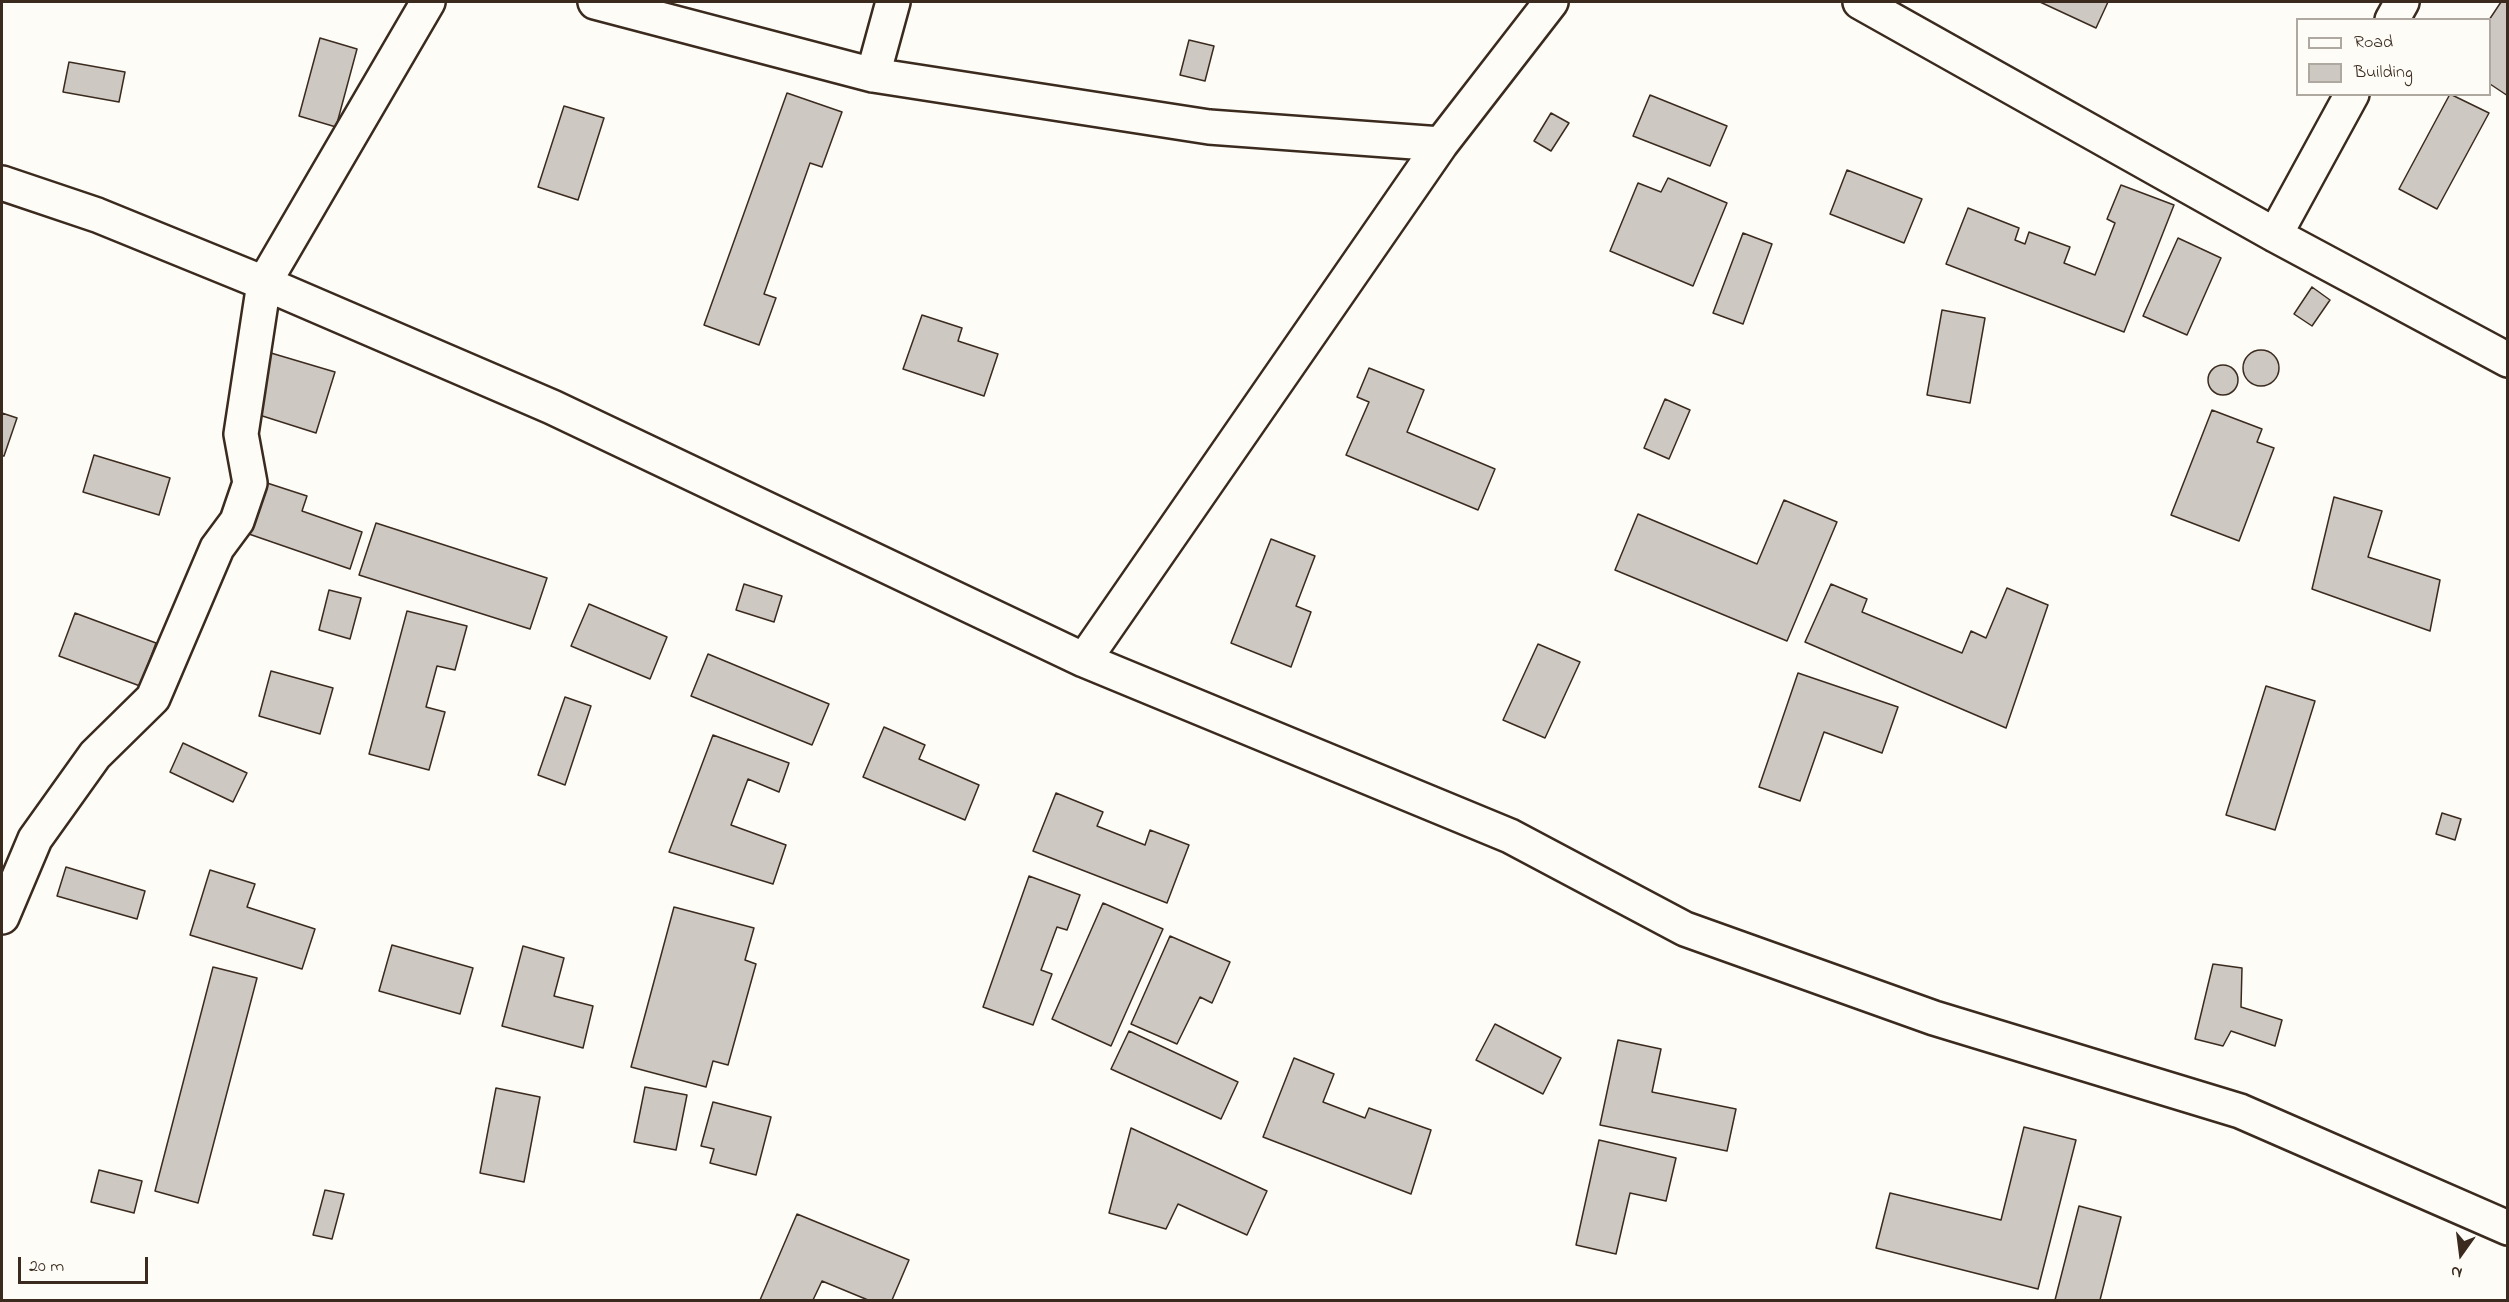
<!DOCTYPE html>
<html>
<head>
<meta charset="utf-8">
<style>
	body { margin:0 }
	#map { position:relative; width:2509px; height:1302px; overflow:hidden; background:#fdfcf7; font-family:"Indie Flower",sans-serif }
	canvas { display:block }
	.frame { position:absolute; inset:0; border:3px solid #3b2a1e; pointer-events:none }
	.legend { position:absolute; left:2296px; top:18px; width:195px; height:78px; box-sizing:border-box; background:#fdfcf7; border:2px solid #afa8a0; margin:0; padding:8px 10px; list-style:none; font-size:18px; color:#3b2a1e }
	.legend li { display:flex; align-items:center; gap:12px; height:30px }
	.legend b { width:30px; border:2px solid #afa8a0 }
	.north { position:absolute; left:2431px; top:1224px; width:60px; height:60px; -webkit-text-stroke:4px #fdfcf7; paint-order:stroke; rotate:194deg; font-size:16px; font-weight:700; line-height:24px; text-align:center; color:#3b2a1e }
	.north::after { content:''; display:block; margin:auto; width:21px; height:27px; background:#3b2a1e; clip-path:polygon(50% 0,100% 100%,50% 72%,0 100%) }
	.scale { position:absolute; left:18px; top:1257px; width:130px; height:27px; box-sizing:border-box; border:3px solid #3b2a1e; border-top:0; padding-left:8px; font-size:18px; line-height:21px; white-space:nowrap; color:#3b2a1e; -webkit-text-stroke:4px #fdfcf7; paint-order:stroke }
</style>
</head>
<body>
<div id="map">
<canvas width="2509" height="1302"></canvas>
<div class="frame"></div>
<ul class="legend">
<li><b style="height:8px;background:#fdfcf7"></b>Road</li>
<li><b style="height:16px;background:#cdc8c2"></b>Building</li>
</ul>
<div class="north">N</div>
<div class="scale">20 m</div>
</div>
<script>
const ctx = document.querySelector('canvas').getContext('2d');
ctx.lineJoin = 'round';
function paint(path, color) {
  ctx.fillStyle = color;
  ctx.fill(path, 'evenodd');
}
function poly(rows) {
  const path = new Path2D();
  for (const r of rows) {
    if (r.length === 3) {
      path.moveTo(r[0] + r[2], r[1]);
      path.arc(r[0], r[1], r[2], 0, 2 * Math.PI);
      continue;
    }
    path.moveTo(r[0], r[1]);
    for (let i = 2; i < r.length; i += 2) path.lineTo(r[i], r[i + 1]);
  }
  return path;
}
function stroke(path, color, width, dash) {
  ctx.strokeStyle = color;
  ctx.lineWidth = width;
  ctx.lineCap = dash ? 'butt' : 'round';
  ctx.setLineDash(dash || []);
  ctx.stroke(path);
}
const building = poly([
	[2040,2,2108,2,2096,28,2040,2],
	[2501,2,2508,2,2508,96,2490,84,2489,20,2501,2],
	[320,38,357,49,336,127,299,116,320,38],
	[1189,40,1214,46,1205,81,1180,75,1189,40],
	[69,62,125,72,119,102,63,92,69,62],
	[787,93,842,112,822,167,810,163,764,294,776,298,759,345,704,325,787,93],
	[2450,94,2489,113,2437,209,2399,189,2450,94],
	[1650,95,1727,126,1710,166,1633,136,1650,95],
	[564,106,604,118,578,200,538,187,564,106],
	[1551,113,1569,123,1551,151,1534,141,1551,113],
	[1847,170,1922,199,1904,243,1830,214,1847,170],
	[1668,178,1727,203,1693,286,1610,251,1638,183,1661,192,1668,178],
	[2121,185,2174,205,2124,332,1946,264,1968,208,2019,228,2015,240,2025,244,2029,232,2070,247,2064,263,2095,275,2115,223,2107,219,2121,185],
	[1743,233,1772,244,1743,324,1713,313,1743,233],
	[2178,238,2221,258,2187,335,2143,316,2178,238],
	[2312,287,2330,300,2312,326,2294,314,2312,287],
	[1942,310,1985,318,1970,403,1927,395,1942,310],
	[922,315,962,328,958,341,998,354,984,396,903,369,922,315],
	[2261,368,18],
	[271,353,335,372,316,433,253,413,271,353],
	[2223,380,15],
	[1369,368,1424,390,1407,432,1495,469,1478,510,1346,455,1369,402,1357,397,1369,368],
	[1665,399,1690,410,1669,459,1644,448,1665,399],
	[2212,410,2262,429,2257,442,2274,448,2239,541,2171,515,2212,410],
	[2,413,17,418,4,456,2,456,2,413],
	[94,455,170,478,159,515,83,492,94,455],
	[264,482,307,496,302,511,362,532,350,569,246,533,264,482],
	[2334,497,2382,511,2368,557,2440,580,2430,631,2312,589,2334,497],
	[1784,500,1837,522,1787,641,1615,570,1638,514,1757,564,1784,500],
	[376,523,547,578,530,629,359,575,376,523],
	[1271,539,1315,556,1296,606,1311,612,1291,667,1231,643,1271,539],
	[744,584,782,596,774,622,736,610,744,584],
	[1831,584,1867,599,1862,612,1962,653,1971,631,1986,638,2007,588,2048,605,2006,728,1805,642,1831,584],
	[329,590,361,598,350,639,319,630,329,590],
	[589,604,667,637,650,679,571,646,589,604],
	[407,611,467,626,455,670,437,666,426,707,445,712,429,770,369,754,407,611],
	[75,613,156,643,140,686,59,656,75,613],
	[1538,644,1580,662,1545,738,1503,720,1538,644],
	[708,654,829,704,812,745,691,696,708,654],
	[271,671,333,688,320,734,259,716,271,671],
	[1798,673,1898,707,1882,753,1824,732,1800,801,1759,787,1798,673],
	[2266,686,2315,701,2275,830,2226,815,2266,686],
	[565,697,591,706,565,785,538,775,565,697],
	[884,727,925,745,919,759,979,785,965,820,863,777,884,727],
	[713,735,789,763,779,792,748,779,731,825,786,845,773,884,669,852,713,735],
	[183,743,247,773,233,802,170,772,183,743],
	[1056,793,1103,812,1097,826,1145,845,1150,830,1189,845,1167,903,1033,851,1056,793],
	[2442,813,2461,819,2455,840,2436,834,2442,813],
	[66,867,145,891,137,919,57,896,66,867],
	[210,870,255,884,247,907,315,929,302,969,190,935,210,870],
	[1029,876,1080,895,1067,930,1057,927,1041,970,1052,974,1033,1025,983,1007,1029,876],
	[1103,903,1163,929,1111,1046,1052,1019,1103,903],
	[674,907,754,928,745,960,756,964,728,1065,713,1061,706,1087,631,1067,674,907],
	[1170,936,1230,962,1212,1003,1200,997,1177,1044,1131,1024,1170,936],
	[392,945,473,968,460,1014,379,991,392,945],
	[523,946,564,958,554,996,593,1006,583,1048,502,1026,523,946],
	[2213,964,2242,968,2241,1007,2282,1020,2275,1046,2231,1031,2223,1046,2195,1039,2213,964],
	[213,967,257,978,198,1203,155,1191,213,967],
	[1495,1024,1561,1058,1543,1094,1476,1060,1495,1024],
	[1129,1031,1238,1082,1221,1119,1111,1069,1129,1031],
	[1618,1040,1661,1049,1652,1092,1736,1109,1727,1151,1600,1125,1618,1040],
	[1294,1058,1334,1074,1323,1102,1365,1118,1369,1108,1431,1130,1411,1194,1263,1137,1294,1058],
	[645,1087,687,1095,676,1150,634,1142,645,1087],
	[496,1088,540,1097,524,1182,480,1173,496,1088],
	[713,1102,771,1117,756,1175,710,1163,714,1149,701,1146,713,1102],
	[2024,1127,2076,1140,2038,1289,1876,1248,1890,1193,2001,1220,2024,1127],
	[1131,1128,1267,1191,1247,1235,1178,1204,1166,1229,1109,1213,1131,1128],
	[1599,1140,1676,1158,1666,1201,1630,1193,1616,1254,1576,1245,1599,1140],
	[99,1170,142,1181,134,1213,91,1202,99,1170],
	[325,1190,344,1194,332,1239,313,1235,325,1190],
	[2079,1206,2121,1217,2100,1300,2055,1300,2079,1206],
	[797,1214,909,1260,892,1300,868,1300,822,1281,813,1300,760,1300,797,1214]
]);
const minor = poly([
	[595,2,873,75,1209,127,1441,144],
	[1860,2,2275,235,2508,360],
	[2392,20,2402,2],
	[873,75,893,2],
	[2,183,97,215,264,283,552,407,1084,660,1510,836,1685,929,1934,1018,2240,1111,2508,1228],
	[2275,235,2352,94],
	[1084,660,1441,144,1551,2],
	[2,917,35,839,95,755,153,698,217,548,237,521,250,483,241,434,264,283,428,2]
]);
paint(building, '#cdc8c2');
stroke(building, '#3b2a1e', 1.5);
stroke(minor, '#3b2a1e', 38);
stroke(minor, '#fdfcf7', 33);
</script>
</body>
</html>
